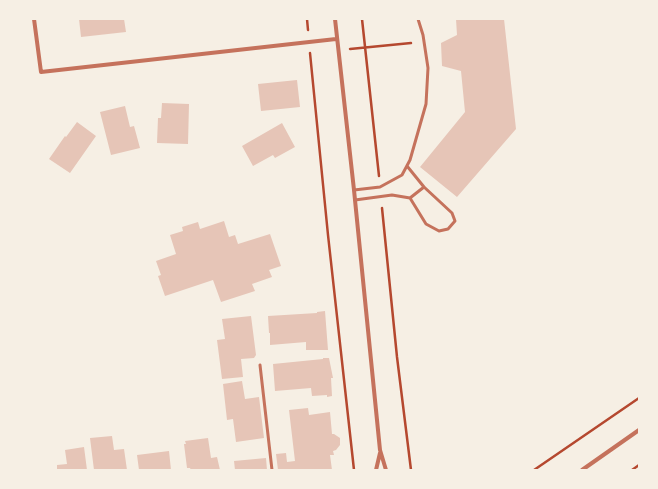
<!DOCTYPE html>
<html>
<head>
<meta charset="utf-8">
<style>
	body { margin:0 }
	#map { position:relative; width:658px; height:489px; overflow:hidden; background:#f6efe4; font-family:"Roboto Condensed",sans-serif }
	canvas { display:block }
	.frame { position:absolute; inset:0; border:20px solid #f6efe4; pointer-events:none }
</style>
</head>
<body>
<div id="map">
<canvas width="658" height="489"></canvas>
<div class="frame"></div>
</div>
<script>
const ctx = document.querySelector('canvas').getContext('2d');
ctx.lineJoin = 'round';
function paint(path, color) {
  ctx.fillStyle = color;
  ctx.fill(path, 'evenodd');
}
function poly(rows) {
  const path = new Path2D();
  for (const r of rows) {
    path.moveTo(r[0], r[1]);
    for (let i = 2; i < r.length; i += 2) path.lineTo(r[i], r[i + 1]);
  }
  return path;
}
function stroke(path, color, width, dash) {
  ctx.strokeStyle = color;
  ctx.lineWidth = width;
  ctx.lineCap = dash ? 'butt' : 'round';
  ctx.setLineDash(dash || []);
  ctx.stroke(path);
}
const building = poly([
	[79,19,124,19,126,32,81,37],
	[456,19,504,19,516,129,457,197,420,167,465,112,461,71,442,66,441,43,457,35],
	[297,80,300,107,261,111,258,84],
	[162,103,189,104,188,144,157,143,158,118,161,118],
	[125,106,130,127,134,126,140,148,111,155,100,112],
	[77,122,96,136,70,173,49,159,65,136,66,137],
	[282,123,295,147,275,158,273,155,253,166,242,146],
	[224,221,229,237,235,235,238,244,270,234,281,266,269,270,272,277,252,284,255,291,221,302,213,280,165,296,158,276,161,275,156,261,176,254,170,235,183,231,182,227,198,222,200,229],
	[325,311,328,350,306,350,306,342,270,345,270,333,269,333,268,316,317,313,317,312],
	[251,316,256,355,254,358,241,359,243,377,222,379,217,340,225,339,222,319],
	[323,358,329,358,333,378,331,378,332,396,327,397,327,395,312,396,311,388,275,391,273,364,323,359],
	[242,381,245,399,259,397,264,438,236,442,233,419,227,420,223,384],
	[308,408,309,415,330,412,332,434,334,434,340,438,340,445,336,450,333,451,334,455,330,455,332,470,278,470,276,454,286,453,287,462,295,461,289,410],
	[112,436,114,450,124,449,127,470,94,470,90,438],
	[208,438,211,458,217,457,220,470,191,470,190,468,187,468,184,444,186,444,185,441],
	[84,447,87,470,57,470,57,465,67,464,65,450],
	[169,451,171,470,139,470,137,455],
	[266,458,267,470,235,470,234,461]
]);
const path = poly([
	[307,19,308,30],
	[362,19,379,176],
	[350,49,411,43],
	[310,53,328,235,354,470],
	[382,208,397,357,411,470],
	[534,470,639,398],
	[632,470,639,465]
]);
const service = poly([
	[354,190,380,187,402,175,410,160,426,104,428,68,423,35,418,19],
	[410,198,426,224,439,231,448,229,455,221,452,213,424,187],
	[355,200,392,195,410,198,424,187,407,166],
	[260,365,272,470]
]);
const minor = poly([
	[34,19,41,72,336,39],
	[335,19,354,190,380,450,386,470],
	[376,470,380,453],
	[582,470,639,430]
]);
paint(building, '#e6c5b7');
stroke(path, '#b5482f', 2.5);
stroke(service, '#c5725c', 3);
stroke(minor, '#c5725c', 4);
</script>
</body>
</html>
